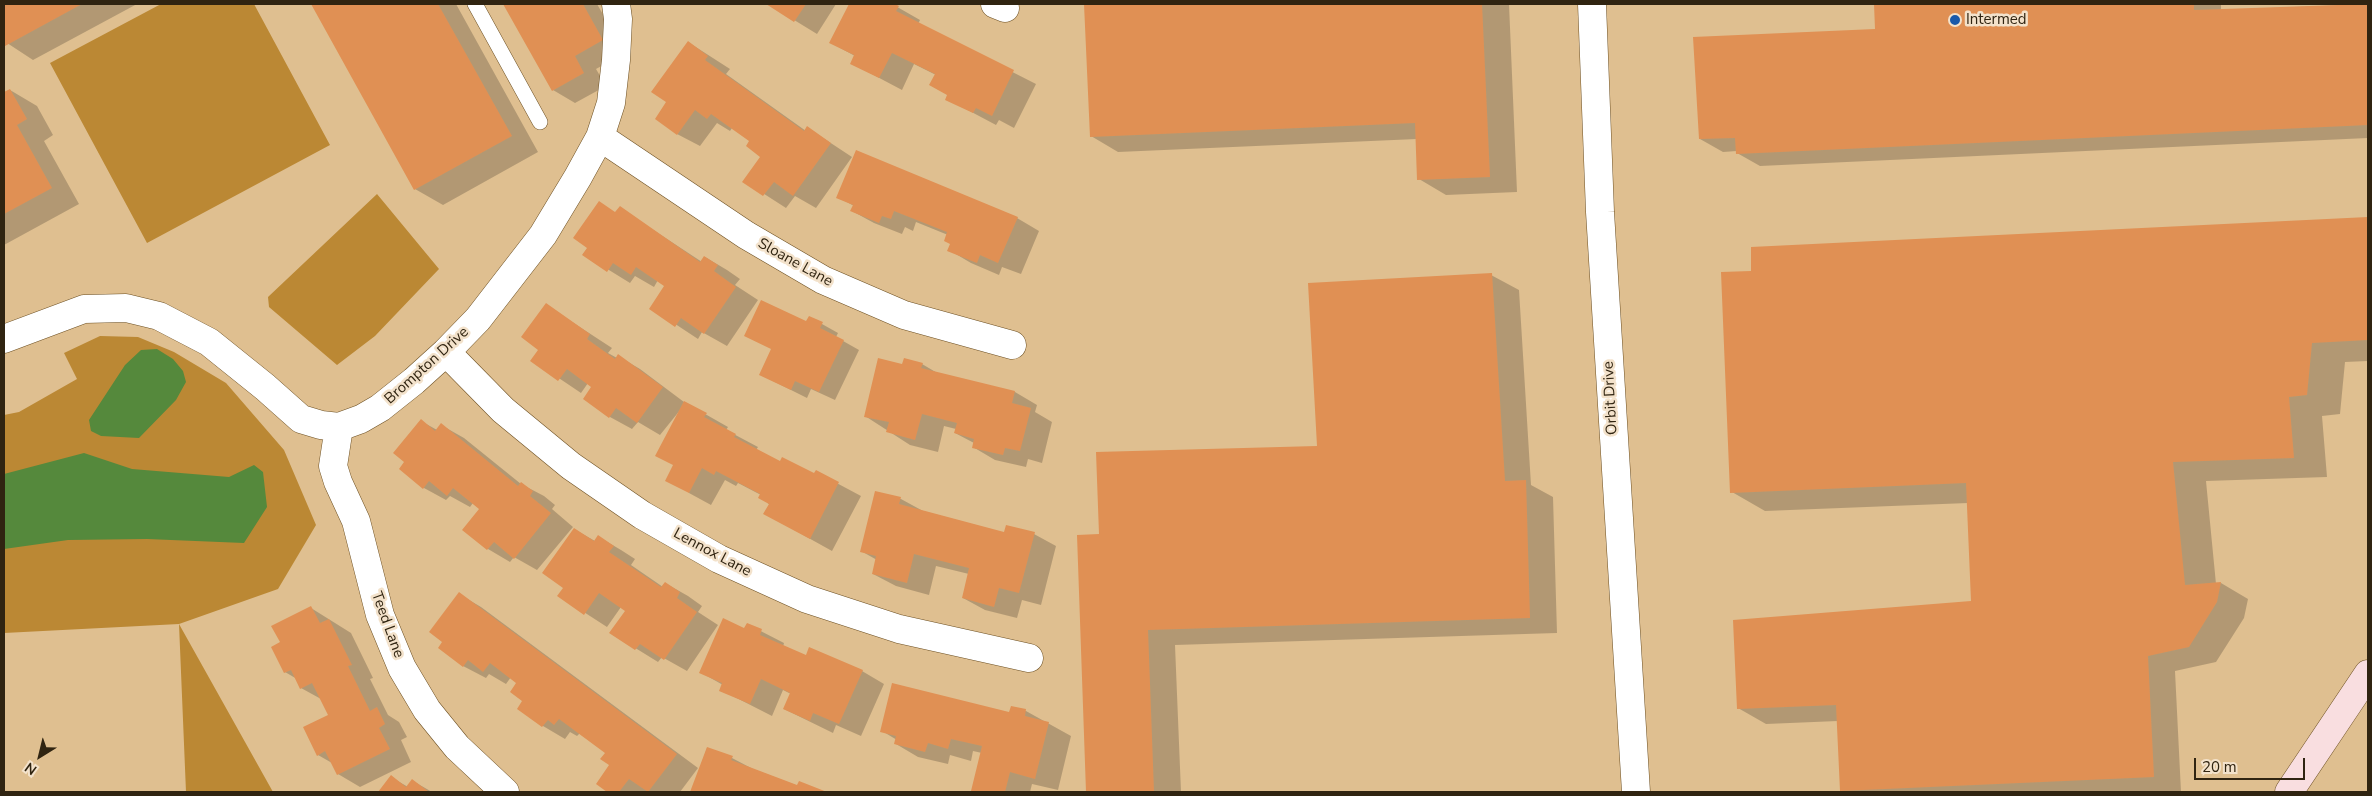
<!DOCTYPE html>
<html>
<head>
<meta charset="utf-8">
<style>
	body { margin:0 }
	#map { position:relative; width:2372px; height:796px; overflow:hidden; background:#dfbf90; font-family:"Nunito Sans",sans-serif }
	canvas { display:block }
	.frame { position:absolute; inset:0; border:5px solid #302411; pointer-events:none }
	.north { position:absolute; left:15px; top:731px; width:50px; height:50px; -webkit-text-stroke:4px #f3e2cb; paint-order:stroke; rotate:216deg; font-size:14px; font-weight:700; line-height:20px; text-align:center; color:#302411 }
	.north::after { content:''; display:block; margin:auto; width:18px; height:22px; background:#302411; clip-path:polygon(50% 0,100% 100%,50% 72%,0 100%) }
	.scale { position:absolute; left:2194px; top:758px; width:111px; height:22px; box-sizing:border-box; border:2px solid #302411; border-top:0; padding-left:6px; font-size:15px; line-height:18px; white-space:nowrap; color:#302411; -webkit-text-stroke:4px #f3e2cb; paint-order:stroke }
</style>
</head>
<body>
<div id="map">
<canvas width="2372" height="796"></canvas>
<div class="frame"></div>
<div class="north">N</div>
<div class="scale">20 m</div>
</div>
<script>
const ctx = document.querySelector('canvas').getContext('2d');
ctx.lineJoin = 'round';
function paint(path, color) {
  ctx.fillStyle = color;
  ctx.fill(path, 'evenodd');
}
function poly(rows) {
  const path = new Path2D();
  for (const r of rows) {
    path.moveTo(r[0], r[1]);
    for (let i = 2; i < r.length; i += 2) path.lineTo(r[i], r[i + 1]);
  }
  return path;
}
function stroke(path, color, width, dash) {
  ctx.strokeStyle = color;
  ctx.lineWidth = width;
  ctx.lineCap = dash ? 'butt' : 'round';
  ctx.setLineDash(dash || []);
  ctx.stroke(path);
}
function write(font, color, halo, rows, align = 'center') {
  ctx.font = font + ' "Nunito Sans",sans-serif';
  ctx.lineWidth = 5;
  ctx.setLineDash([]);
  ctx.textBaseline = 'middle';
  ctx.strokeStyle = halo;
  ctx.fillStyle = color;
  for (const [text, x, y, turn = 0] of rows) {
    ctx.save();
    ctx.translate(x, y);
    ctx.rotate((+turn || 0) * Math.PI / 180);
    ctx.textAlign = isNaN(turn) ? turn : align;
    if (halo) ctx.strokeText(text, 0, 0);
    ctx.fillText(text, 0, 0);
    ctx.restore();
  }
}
const green = poly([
	[161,4,254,4,330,145,147,243,50,63],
	[377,194,439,269,375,336,337,365,269,307,268,297],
	[100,336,138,337,174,352,226,383,284,450,316,525,278,589,179,624,273,792,186,792,179,624,4,633,4,415,19,412,77,379,64,353]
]);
const water = poly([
	[157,349,173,359,183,371,186,382,176,400,139,438,101,436,91,431,89,420,125,365,141,350],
	[84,453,132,469,229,477,254,465,263,472,267,507,244,543,147,539,68,540,4,549,4,474]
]);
const shadow = poly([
	[4,4,137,4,33,60,4,41],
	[313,4,456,4,538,152,443,205,415,189],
	[505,4,597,4,625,53,596,69,606,86,575,103,553,90],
	[768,4,836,4,817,34],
	[850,4,892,4,920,20,918,24,1036,84,1014,128,999,120,996,125,947,99,949,95,936,75,914,64,902,90,851,63,855,56,831,43],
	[1085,4,1509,4,1517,192,1446,195,1419,179,1417,139,1118,152,1091,136],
	[1875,4,2221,4,2221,10,2368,4,2368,138,1760,166,1737,153,1737,151,1723,152,1700,139,1876,30],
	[688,42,730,69,726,74,806,131,808,128,852,157,816,208,795,196,786,208,744,181,762,157,751,141,732,128,730,131,717,123,700,146,677,134,668,102],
	[10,90,37,106,53,135,44,141,79,204,4,245,4,94],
	[838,197,1017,218,1039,231,1021,274,1002,267,999,275,971,263,949,250,952,244,948,235,916,222,913,231,905,227,902,234,874,223,852,211,854,206],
	[620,208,702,262,705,257,727,270,740,279,735,285,758,300,727,346,702,332,698,339,651,308,666,286,658,280,654,287,635,276,630,283,583,254],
	[2368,218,2368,361,2345,362,2340,414,2322,416,2327,477,2206,481,2216,584,2221,583,2248,599,2244,618,2216,662,2175,671,2181,792,1845,792,1841,790,1838,721,1766,724,1738,708,1976,602,1968,503,1765,511,1732,492,1752,272,1752,248],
	[1491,275,1519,290,1531,485,1553,497,1557,633,1175,645,1181,792,1087,792,1078,536,1100,535,1318,447],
	[546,305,612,348,608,353,617,358,618,356,640,369,684,402,728,427,726,430,758,447,756,450,780,463,815,475,816,472,861,496,832,551,787,526,761,495,738,483,736,486,725,480,711,505,689,493,675,465,681,409,660,435,638,422,632,429,610,417,593,387,588,383,581,393,532,360,540,350],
	[807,323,822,324,838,333,836,337,859,350,835,400,811,389,807,398,761,375],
	[922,364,939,374,1015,392,1037,405,1035,412,1052,422,1042,463,1028,459,1026,467,995,460,973,447,974,443,955,433,956,429,944,426,938,452,910,445,865,416,903,365],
	[421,421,437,430,441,425,464,438,521,484,544,496,555,505,552,509,573,527,537,570,514,557,510,562,488,549,481,509,473,503,470,507,450,496,446,500,424,488,406,462],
	[876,492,901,499,923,511,1005,533,1034,534,1056,546,1041,605,1022,600,1017,618,985,610,963,598,969,574,936,566,929,595,896,586,873,574,877,560,861,551],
	[574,529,595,541,599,537,621,550,635,559,631,565,663,587,665,583,688,596,702,606,698,612,718,625,687,671,662,657,658,662,611,633,627,610,621,607,607,627,559,596,565,588],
	[459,594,481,607,698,768,680,792,609,792,597,784,611,765,606,753,580,733,577,736,570,732,565,739,543,726,524,700,518,682,511,677,506,684,489,674,486,678,463,666,444,641],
	[311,608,351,633,373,678,370,679,388,715,399,722,407,737,401,740,411,762,360,787,338,774,332,763,318,755,329,715,321,699,301,688,297,679,285,672,281,643],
	[747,624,784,643,783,647,806,657,862,671,884,684,861,736,836,725,833,733,784,709,791,694,783,690,772,716,721,690,723,685,700,672,745,629],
	[1012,707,1026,711,1071,736,1058,790,1032,784,1030,792,976,792,973,790,982,753,973,751,971,761,950,755,948,764,918,757,896,744,897,740,882,731,1010,714],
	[707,748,732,758,753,769,798,786,799,783,824,792,691,792],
	[391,777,408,787,413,781,432,792,379,792]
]);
const building = poly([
	[4,4,82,4,5,46],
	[311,4,438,4,512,136,414,190],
	[503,4,583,4,603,40,575,56,584,73,552,91],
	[766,4,806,4,794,22],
	[849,4,895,4,899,6,896,11,1014,70,992,116,976,108,973,113,945,100,947,95,929,85,935,74,892,53,879,78,850,64,854,55,829,43],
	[1084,4,1482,4,1490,177,1417,180,1415,123,1090,137],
	[1874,4,2194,4,2194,10,2368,4,2368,125,1736,154,1735,138,1699,139,1693,37,1875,29],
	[688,41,708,56,705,60,804,131,807,126,831,143,793,196,774,182,763,196,742,182,760,157,746,146,749,141,711,114,707,119,695,110,677,135,655,119,666,102,651,92],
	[10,89,27,119,17,125,52,188,4,214,4,92],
	[856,150,1018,217,998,263,980,255,977,263,947,251,950,244,944,241,947,232,894,211,891,219,882,216,879,223,850,211,853,205,836,198],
	[599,201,615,212,620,206,700,262,704,256,718,265,714,271,736,287,704,334,681,318,675,327,649,309,664,286,636,267,631,275,613,263,607,272,582,255,587,248,573,238],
	[2368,217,2368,340,2312,343,2307,395,2289,397,2294,458,2173,462,2185,585,2221,582,2217,602,2189,647,2148,656,2154,777,1840,791,1836,705,1737,709,1733,620,1971,601,1966,483,1730,493,1721,272,1751,271,1751,247],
	[1492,273,1505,481,1526,480,1530,618,1148,630,1154,792,1086,792,1077,535,1099,534,1096,452,1317,446,1308,283],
	[761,300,806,321,809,316,823,322,820,328,844,340,819,392,795,381,791,390,759,375,771,349,744,336],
	[546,303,590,334,587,339,615,359,618,354,663,387,637,423,616,408,609,418,583,399,591,387,567,369,558,381,530,361,538,350,521,337],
	[878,358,902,364,904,358,923,363,921,368,1015,391,1012,403,1031,408,1020,451,1005,448,1003,455,972,448,974,439,954,433,957,423,922,414,915,440,886,432,889,422,864,417],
	[684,401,707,413,704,417,736,434,734,437,780,461,782,457,814,473,816,470,839,482,810,539,763,514,769,504,758,498,760,494,716,471,714,475,702,468,689,493,665,481,673,465,655,456],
	[421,419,435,431,441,423,518,486,521,482,533,491,530,496,551,513,514,559,494,542,487,550,462,530,479,509,453,488,447,496,429,481,423,489,399,469,404,462,393,453],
	[875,491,901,497,899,504,1004,532,1006,525,1035,532,1019,593,999,588,994,607,962,598,969,568,914,554,907,583,872,574,876,556,860,552],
	[574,528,594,541,598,535,614,546,609,552,661,587,665,582,680,592,677,598,697,612,664,660,640,644,635,650,609,633,625,611,599,593,584,615,557,596,563,588,542,573],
	[459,592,677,754,648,792,629,779,619,792,607,792,596,784,609,765,600,759,605,753,559,719,554,725,548,720,542,727,517,709,522,701,510,692,516,683,490,663,483,672,468,660,463,667,438,648,442,642,429,632],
	[311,606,320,623,329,619,352,665,348,666,370,711,377,707,385,724,379,728,390,749,337,775,325,751,317,756,303,727,328,715,312,683,300,689,291,670,284,673,271,647,280,642,271,626],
	[723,618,744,628,747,623,762,629,760,635,806,655,809,647,863,670,839,724,813,713,810,721,783,709,790,693,761,679,750,704,719,691,722,683,699,673],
	[892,683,1009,712,1011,706,1026,709,1025,716,1049,722,1035,779,1010,772,1005,792,976,792,971,791,982,746,951,739,948,749,928,743,925,752,894,744,896,736,880,732],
	[707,747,733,756,731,760,797,785,799,781,827,792,690,792],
	[391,775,406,787,412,779,429,792,378,792]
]);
const service = poly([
	[475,4,540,122]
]);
const minor = poly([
	[995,4,1005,8],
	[1592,4,1600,212,1636,792],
	[600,137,746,235,823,280,904,315,1012,345],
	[4,339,84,309,126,308,159,316,209,342,265,387,301,419,321,425,339,427,361,419,380,408,414,381,446,352,478,319,543,235,578,177,600,137,611,103,616,60,618,19,616,4],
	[446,352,503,410,571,466,642,515,719,559,807,599,899,629,1029,658],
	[339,427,333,466,338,482,356,521,380,615,402,668,427,710,457,747,505,792]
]);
const secondary = poly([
	[2289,792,2368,674]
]);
const markers = [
	[1955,20,6,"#1959aa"]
];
const poiNames = [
	["Intermed",1966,20]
];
const streetNames = [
	["Sloane Lane",795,263,29],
	["Brompton Drive",427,366,-42],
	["Orbit Drive",1611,398,-93],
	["Lennox Lane",712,553,28],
	["Teed Lane",387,625,70]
];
paint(green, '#bb8834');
paint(water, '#55893c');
paint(shadow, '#0003');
paint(building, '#e09054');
stroke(service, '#6d5023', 16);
stroke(minor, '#6d5023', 29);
stroke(secondary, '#6d5023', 29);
stroke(service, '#fff', 15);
stroke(minor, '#fff', 28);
stroke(secondary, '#f9dee0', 28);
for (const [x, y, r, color] of markers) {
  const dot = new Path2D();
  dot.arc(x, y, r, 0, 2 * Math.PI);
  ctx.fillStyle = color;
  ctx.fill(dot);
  stroke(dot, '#f3e2cb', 2);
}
write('15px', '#302411', '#f3e2cb', poiNames, 'left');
write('15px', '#302411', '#f3e2cb', streetNames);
</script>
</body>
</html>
